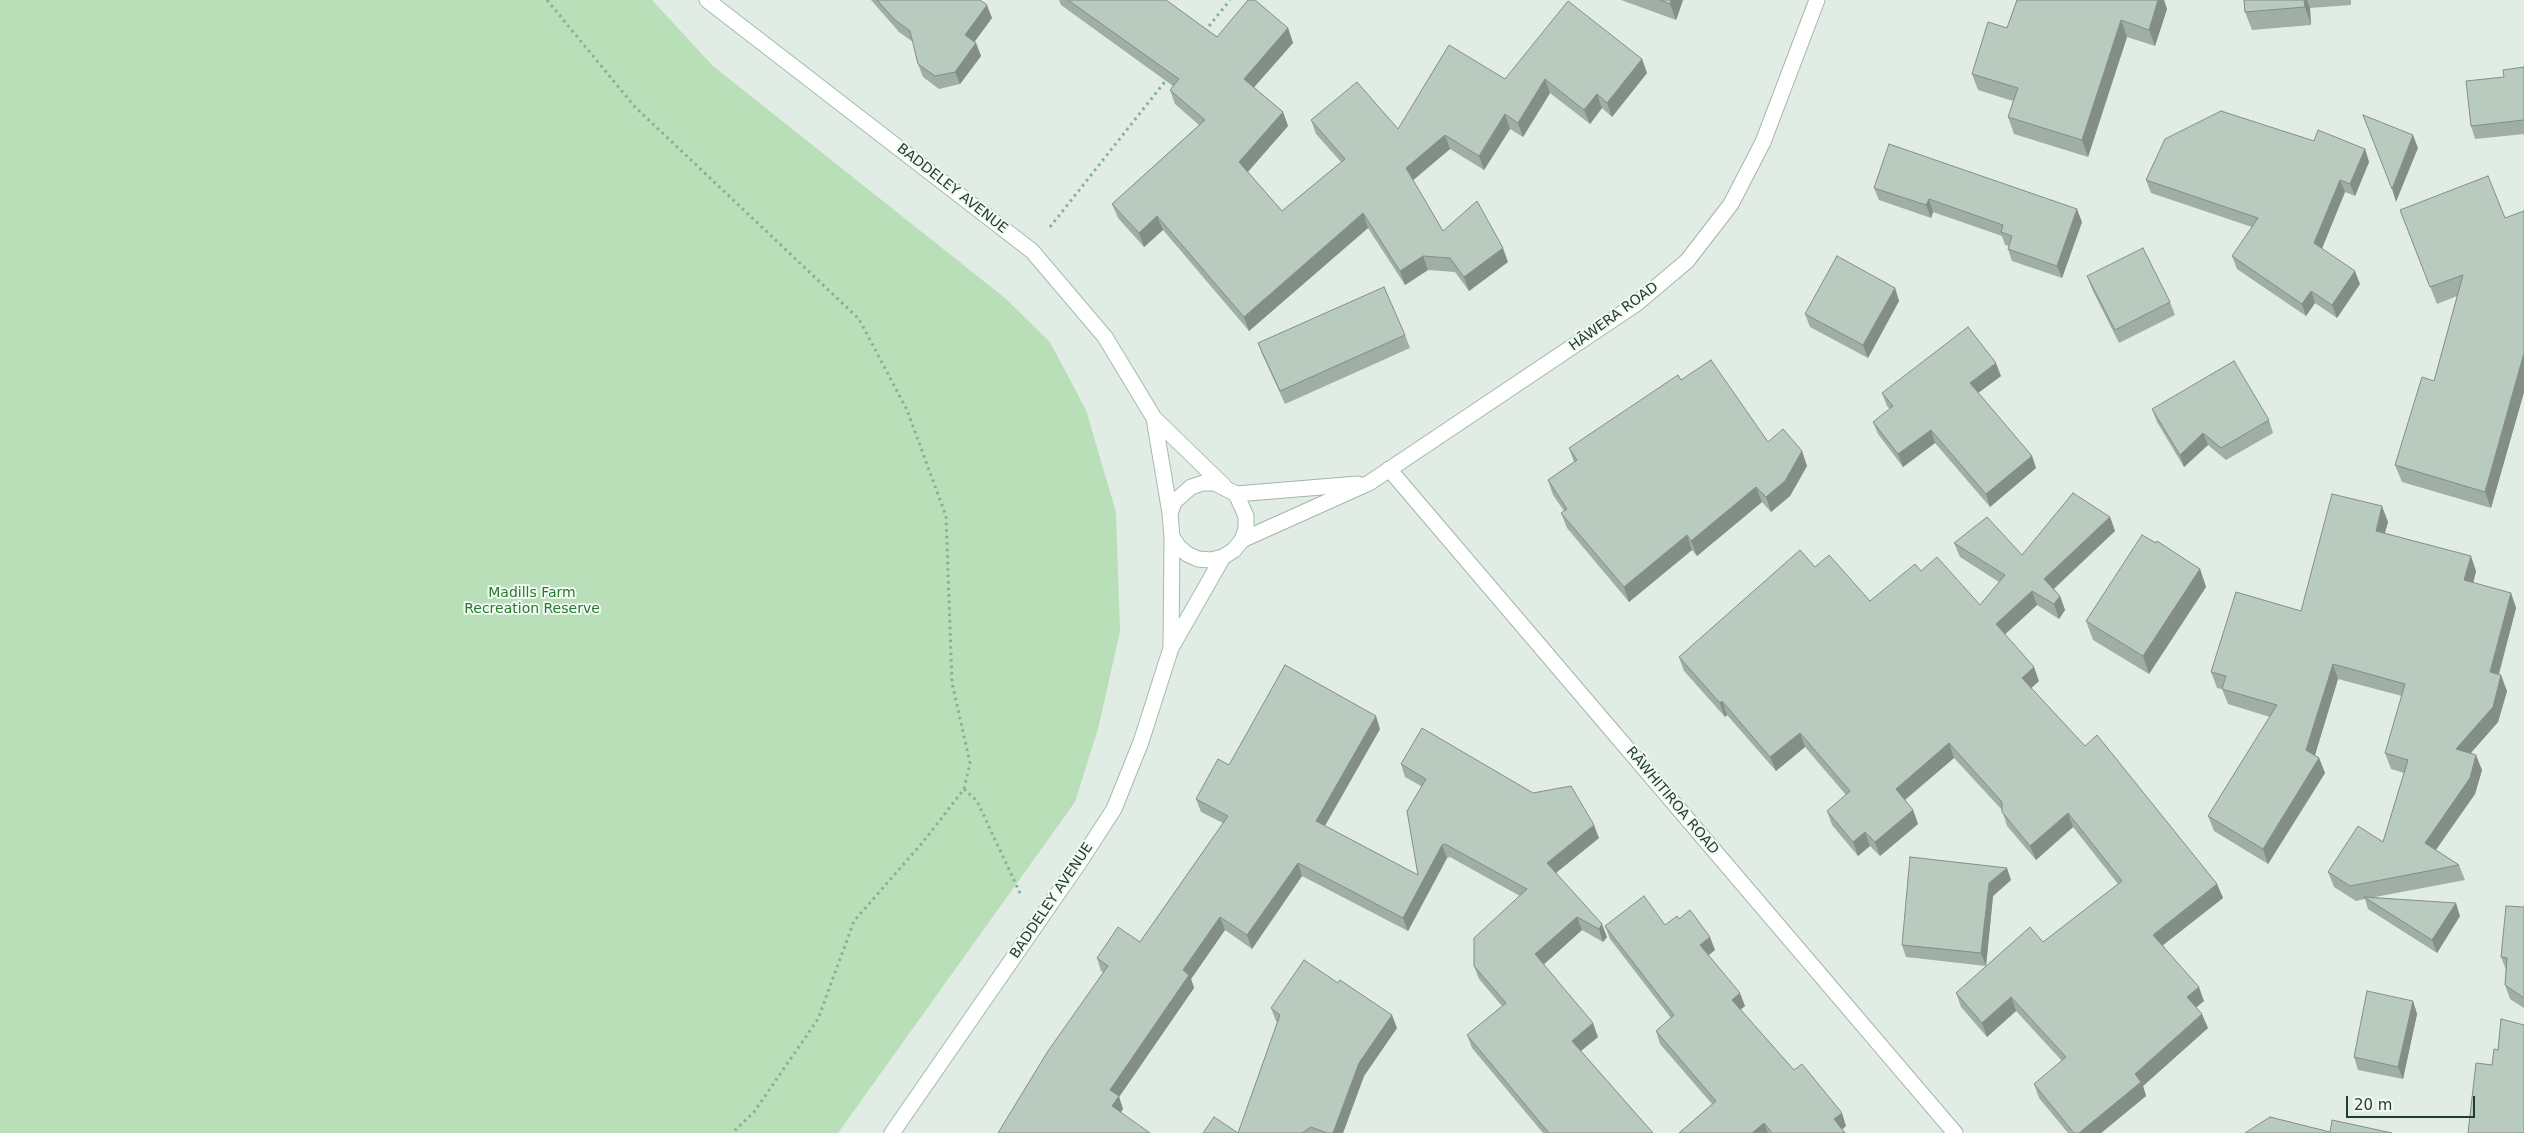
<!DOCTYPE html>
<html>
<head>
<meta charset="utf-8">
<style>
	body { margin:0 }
	#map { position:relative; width:2524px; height:1133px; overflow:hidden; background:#e1ede4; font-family:"DejaVu Sans",sans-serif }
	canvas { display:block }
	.scale { position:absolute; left:2346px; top:1096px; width:129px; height:22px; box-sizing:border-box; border:2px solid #203f2e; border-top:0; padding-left:6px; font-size:15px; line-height:18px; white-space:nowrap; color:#203f2e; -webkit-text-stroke:4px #f2f9f3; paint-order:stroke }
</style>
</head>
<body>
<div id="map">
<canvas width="2524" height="1133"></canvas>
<div class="scale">20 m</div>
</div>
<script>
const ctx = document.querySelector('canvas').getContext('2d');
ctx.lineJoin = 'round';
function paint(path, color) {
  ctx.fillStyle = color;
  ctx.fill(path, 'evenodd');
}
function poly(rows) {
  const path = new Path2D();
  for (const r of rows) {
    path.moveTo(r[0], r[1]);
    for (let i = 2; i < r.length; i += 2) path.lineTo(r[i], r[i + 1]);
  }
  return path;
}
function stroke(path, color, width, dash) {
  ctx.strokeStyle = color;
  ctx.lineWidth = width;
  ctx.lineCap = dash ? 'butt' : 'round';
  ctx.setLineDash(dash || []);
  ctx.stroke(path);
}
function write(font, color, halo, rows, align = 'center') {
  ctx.font = font + ' "DejaVu Sans",sans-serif';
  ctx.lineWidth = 4;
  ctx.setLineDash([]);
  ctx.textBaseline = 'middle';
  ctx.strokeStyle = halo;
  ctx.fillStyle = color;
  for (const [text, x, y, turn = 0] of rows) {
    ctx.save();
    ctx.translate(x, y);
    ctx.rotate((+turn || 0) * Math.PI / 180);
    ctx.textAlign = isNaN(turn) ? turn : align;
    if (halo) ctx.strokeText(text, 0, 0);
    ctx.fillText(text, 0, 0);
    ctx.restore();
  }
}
const green = poly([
	[0,0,652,0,713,66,1005,298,1050,342,1086,410,1116,512,1120,632,1098,729,1075,802,838,1133,0,1133]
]);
const path = poly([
	[547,0,635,107,859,319,907,410,946,516,952,683,970,763,964,789,923,842,854,921,818,1019,754,1112,732,1133],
	[1205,31,1230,0],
	[1050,227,1167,79],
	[964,789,977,801,1020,893]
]);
const street = poly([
	[1389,469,1955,1133],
	[1236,494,1358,484],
	[1242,540,1369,483,1636,304,1687,261,1731,204,1763,142,1817,0]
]);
const secondary = poly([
	[707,0,1032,251,1105,337,1154,418,1224,486],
	[1154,418,1170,513],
	[1171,646,1172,537],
	[892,1133,1081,860,1114,809,1141,742,1171,648,1223,557,1234,550,1242,540,1246,529,1246,516,1236,494,1215,483,1203,483,1191,487,1174,502,1170,514,1172,537,1178,546,1187,554,1198,559,1211,560,1223,557]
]);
const wall = poly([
	[871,0,980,0,992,18,974,42,976,43,981,56,960,84,939,89,923,77,918,64,913,42,899,32],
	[1059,0,1166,0,1217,37,1288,28,1293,43,1254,87,1283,112,1288,126,1248,172,1282,211,1341,162,1316,134,1311,120,1398,129,1505,79,1642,59,1647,73,1612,117,1602,108,1590,124,1550,93,1523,137,1510,129,1484,170,1450,149,1413,180,1443,231,1508,262,1469,291,1455,272,1428,270,1405,285,1368,228,1249,331,1163,230,1144,247,1118,218,1112,204,1199,125,1175,104,1170,90,1173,86,1061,5],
	[1621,0,1683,0,1676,20],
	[2017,0,2164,0,2167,9,2155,46,2127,37,2088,157,2014,134,2008,117,2013,101,1978,90,1972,74,2007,28],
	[2244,0,2351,0,2351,5,2310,8,2311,25,2252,30,2245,12],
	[2524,67,2524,134,2475,139,2471,126,2504,77],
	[2365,149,2369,162,2355,196,2345,192,2322,248,2360,284,2337,318,2315,303,2306,316,2237,269,2232,256,2252,227,2151,193,2146,180],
	[1874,188,2082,222,2062,278,2012,261,2008,249,2009,246,2005,245,2002,236,1933,212,1931,218,1879,200],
	[2400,210,2505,218,2524,211,2524,392,2491,508,2402,482,2395,465,2434,381,2457,296,2437,304],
	[2087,276,2170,302,2175,315,2119,343,2092,289],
	[1895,288,1899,301,1868,358,1810,327,1805,314],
	[1405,335,1410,348,1285,404,1263,356,1258,343],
	[2001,376,1978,393,2032,456,2036,468,1990,507,1935,443,1903,467,1878,434,1873,422,1890,409,1887,406,1882,393],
	[1681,380,1768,442,1802,451,1807,466,1790,496,1771,512,1762,502,1697,556,1692,550,1629,602,1567,528,1561,513,1564,511,1553,495,1548,480,1574,462,1569,448],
	[2152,409,2269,420,2273,433,2226,460,2208,445,2184,467,2157,422],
	[2110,517,2115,531,2054,589,2060,596,2065,610,2059,619,2037,605,2005,634,2039,681,2031,688,2085,746,2217,884,2223,898,2163,945,2204,1001,2196,1007,2208,1028,2143,1086,2146,1096,2101,1133,2068,1133,2039,1098,2034,1084,2062,1061,2016,1011,1987,1037,1961,1007,1956,993,2043,942,2118,884,2073,827,2036,860,2007,826,2002,810,1954,758,1905,800,1913,810,1918,824,1880,856,1870,846,1858,856,1832,825,1827,811,1846,795,1805,747,1776,771,1727,715,1725,717,1684,671,1679,657,1815,567,1870,601,1921,571,1980,605,1999,582,1960,557,1954,543,2022,555],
	[2388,522,2385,533,2476,571,2473,583,2511,593,2516,608,2499,675,2507,691,2498,722,2471,753,2482,770,2475,794,2436,850,2459,865,2465,880,2375,897,2460,916,2437,953,2368,909,2365,899,2356,901,2334,887,2328,872,2383,842,2404,773,2391,769,2385,753,2402,696,2338,679,2315,755,2319,758,2325,773,2268,864,2214,831,2208,816,2270,717,2228,704,2222,689,2217,688,2211,672,2301,611],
	[2156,543,2200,569,2206,587,2149,674,2093,640,2086,621],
	[1380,729,1325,826,1418,875,1421,786,1405,777,1401,764,1599,838,1556,873,1607,937,1603,942,1582,930,1543,964,1598,1037,1581,1051,1653,1133,1543,1133,1472,1048,1467,1035,1502,1006,1479,979,1474,966,1520,896,1450,857,1447,858,1408,931,1302,876,1252,949,1225,930,1191,979,1194,988,1119,1097,1123,1109,998,1133,1103,972,1101,971,1097,958,1140,942,1223,823,1201,812,1196,799,1229,765],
	[2011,880,1993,896,1986,966,1906,957,1902,945],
	[2524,907,2524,1008,2510,999,2505,985,2506,970,2501,957],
	[1679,919,1715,950,1708,955,1745,1006,1740,1009,1794,1070,1846,1126,1842,1129,1845,1133,1679,1133,1712,1104,1660,1044,1656,1031,1671,1018,1610,939,1605,926,1665,925],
	[2413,1001,2417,1014,2403,1079,2358,1070,2354,1057],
	[1271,1008,1397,1028,1364,1076,1343,1133,1238,1133,1278,1023,1276,1021]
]);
const shadedWall = poly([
	[1671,0,1683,0,1676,20,1670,4],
	[2158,0,2164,0,2167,9,2155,46,2149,30],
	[2304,0,2307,0,2310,8,2311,25,2305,7],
	[987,5,992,18,970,48,965,35],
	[2121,20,2127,37,2088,157,2082,140],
	[1288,28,1293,43,1249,93,1244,79],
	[976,43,981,56,960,84,955,72],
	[1642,59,1647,73,1612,117,1607,103],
	[1545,79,1550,93,1523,137,1518,123],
	[1597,94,1602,108,1590,124,1584,110],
	[1283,112,1288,126,1244,176,1239,162],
	[1505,114,1510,129,1484,170,1479,156],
	[1445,135,1450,149,1411,182,1406,168],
	[2413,135,2418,148,2396,202,2392,189],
	[2365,149,2369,162,2355,196,2350,184],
	[2340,180,2345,192,2319,256,2314,243],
	[1929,199,1933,212,1931,218,1926,205],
	[2077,209,2082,222,2062,278,2057,266],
	[1363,213,1368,228,1249,331,1244,317],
	[1157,216,1163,230,1144,247,1139,233],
	[1503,248,1508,262,1469,291,1464,277],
	[1423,256,1428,270,1405,285,1400,271],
	[2355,271,2360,284,2337,318,2332,305],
	[1895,288,1899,301,1868,358,1863,345],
	[2311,291,2315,303,2306,316,2302,304],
	[2524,353,2524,392,2491,508,2485,492],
	[1996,363,2001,376,1974,396,1970,383],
	[1931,430,1935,443,1903,467,1898,454],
	[2203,433,2208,445,2184,467,2180,455],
	[1802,451,1807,466,1790,496,1771,512,1766,497],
	[2032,456,2036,468,1990,507,1986,494],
	[1756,487,1762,502,1697,556,1691,541],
	[2382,506,2388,522,2381,546,2376,531],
	[2110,517,2115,531,2049,593,2044,579],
	[1687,535,1692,550,1629,602,1624,587],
	[2471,556,2476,571,2470,596,2464,580],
	[2200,569,2206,587,2149,674,2143,656],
	[2032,591,2037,605,2001,638,1996,624],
	[2511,593,2516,608,2495,687,2490,672],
	[2060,596,2065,610,2059,619,2054,604],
	[2333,664,2338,679,2312,765,2306,750],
	[2034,667,2039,681,2027,692,2022,678],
	[2501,675,2507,691,2498,722,2461,764,2456,749],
	[1722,701,1727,715,1725,717,1720,703],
	[1376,716,1380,729,1320,834,1316,821],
	[1800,733,1805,747,1776,771,1770,757],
	[1949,743,1954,758,1901,803,1896,789],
	[2476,755,2482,770,2475,794,2430,858,2425,843],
	[2319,758,2325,773,2268,864,2263,849],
	[1913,810,1918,824,1880,856,1875,842],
	[2068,813,2073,827,2036,860,2030,846],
	[1594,825,1599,838,1552,876,1547,863],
	[1865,832,1870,846,1858,856,1853,842],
	[1442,845,1447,858,1408,931,1403,918],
	[1298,863,1302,876,1252,949,1247,935],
	[2007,868,2011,880,1993,896,1986,966,1981,953,1989,883],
	[2217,884,2223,898,2158,949,2153,935],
	[2456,903,2460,916,2437,953,2432,940],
	[1220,917,1225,930,1191,979,1194,988,1119,1097,1123,1109,1117,1119,1112,1106,1110,1090,1183,970],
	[1577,917,1582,930,1540,968,1535,954],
	[1602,924,1607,937,1603,942,1599,929],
	[1710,937,1715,950,1705,958,1700,945],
	[2199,987,2204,1001,2192,1011,2187,997],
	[1740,993,1745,1006,1737,1013,1732,1000],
	[2011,997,2016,1011,1987,1037,1982,1023],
	[2413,1001,2417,1014,2403,1079,2398,1067],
	[2202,1014,2208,1028,2143,1086,2146,1096,2101,1133,2079,1133,2135,1074],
	[1392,1015,1397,1028,1364,1076,1343,1133,1333,1133,1359,1063],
	[1593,1023,1598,1037,1577,1054,1572,1041],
	[1842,1113,1846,1126,1839,1132,1834,1119],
	[1764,1123,1768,1133,1752,1133]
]);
const building = poly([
	[877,0,980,0,987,5,965,35,976,43,955,72,935,76,918,64,910,31,894,19,877,0],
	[1068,0,1166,0,1217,37,1248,0,1255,0,1288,28,1244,79,1283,112,1239,162,1282,211,1345,159,1311,120,1357,82,1398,129,1449,45,1505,79,1568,1,1642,59,1607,103,1597,94,1584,110,1545,79,1518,123,1505,114,1479,156,1445,135,1406,168,1443,231,1477,201,1503,248,1464,277,1450,258,1423,256,1400,271,1363,213,1244,317,1157,216,1139,233,1112,204,1205,120,1170,90,1179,79,1068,0],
	[1660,0,1671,0,1670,4,1660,0],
	[2017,0,2158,0,2149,30,2121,20,2082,140,2008,117,2018,88,1972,74,1988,22,2007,28,2017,0],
	[2244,0,2304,0,2305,7,2245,12,2244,0],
	[2524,67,2524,120,2471,126,2466,81,2504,77,2503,70,2524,67],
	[2221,111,2314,141,2318,130,2365,149,2350,184,2340,180,2314,243,2355,271,2332,305,2311,291,2302,304,2232,256,2258,218,2146,180,2165,139,2221,111],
	[2363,115,2413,135,2392,189,2363,115],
	[1889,144,2077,209,2057,266,2008,249,2012,236,2001,232,2003,225,1929,199,1926,205,1874,188,1889,144],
	[2488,176,2505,218,2524,211,2524,353,2485,492,2395,465,2422,377,2434,381,2463,275,2430,287,2400,210,2488,176],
	[2143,248,2170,302,2115,330,2087,276,2143,248],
	[1837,256,1895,288,1863,345,1805,314,1837,256],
	[1384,287,1405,335,1280,391,1258,343,1384,287],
	[1968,327,1996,363,1970,383,2032,456,1986,494,1931,430,1898,454,1873,422,1893,406,1882,393,1968,327],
	[1711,360,1768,442,1783,429,1802,451,1785,481,1766,497,1756,487,1691,541,1687,535,1624,587,1561,513,1567,509,1548,480,1577,460,1569,448,1678,375,1681,380,1711,360],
	[2234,361,2269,420,2221,448,2203,433,2180,455,2152,409,2234,361],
	[2073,493,2110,517,2044,579,2060,596,2054,604,2032,591,1996,624,2034,667,2022,678,2085,746,2097,735,2217,884,2153,935,2199,987,2187,997,2202,1014,2135,1074,2141,1082,2079,1133,2074,1133,2034,1084,2066,1057,2011,997,1982,1023,1956,993,2030,927,2043,942,2122,881,2068,813,2030,846,2002,812,2002,802,1949,743,1896,789,1913,810,1875,842,1865,832,1853,842,1827,811,1850,791,1800,733,1770,757,1722,701,1720,703,1679,657,1800,550,1815,567,1829,555,1870,601,1915,564,1921,571,1937,557,1980,605,2005,575,1954,543,1987,517,2022,555,2073,493],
	[2332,494,2382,506,2376,531,2471,556,2464,580,2511,593,2490,672,2501,675,2493,707,2456,749,2476,755,2470,778,2425,843,2459,865,2350,886,2328,872,2358,826,2383,842,2408,760,2385,753,2405,684,2333,664,2306,750,2319,758,2263,849,2208,816,2277,705,2222,689,2226,676,2211,672,2236,592,2301,611,2332,494],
	[2142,535,2156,543,2157,541,2200,569,2143,656,2086,621,2142,535],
	[1285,665,1376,716,1316,821,1418,875,1407,811,1426,779,1401,764,1422,728,1533,793,1571,786,1594,825,1547,863,1602,924,1599,929,1577,917,1535,954,1593,1023,1572,1041,1653,1133,1549,1133,1467,1035,1506,1003,1474,966,1474,938,1527,889,1445,844,1442,845,1403,918,1298,863,1247,935,1220,917,1183,970,1189,975,1110,1090,1119,1096,1112,1106,1150,1133,998,1133,1048,1051,1108,966,1097,958,1118,927,1140,942,1228,816,1196,799,1218,759,1229,765,1285,665],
	[1910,857,2007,868,1989,883,1981,953,1902,945,1910,857],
	[1644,896,1665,925,1677,916,1679,919,1690,910,1710,937,1700,945,1740,993,1732,1000,1794,1070,1802,1064,1842,1113,1834,1119,1845,1133,1772,1133,1764,1123,1752,1133,1679,1133,1716,1101,1656,1031,1674,1015,1605,926,1644,896],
	[2364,897,2456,903,2432,940,2364,897],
	[2506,906,2524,907,2524,998,2505,985,2507,958,2501,957,2506,906],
	[1304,960,1338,983,1340,980,1392,1015,1359,1063,1333,1133,1327,1133,1311,1127,1302,1133,1238,1133,1280,1015,1271,1008,1304,960],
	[2367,991,2413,1001,2398,1067,2354,1057,2367,991],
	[2501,1019,2524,1025,2524,1133,2468,1133,2476,1063,2492,1065,2494,1049,2498,1050,2501,1019],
	[1214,1117,1238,1133,1203,1133,1214,1117],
	[2270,1117,2330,1132,2332,1120,2392,1133,2245,1133,2270,1117]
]);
const streetNames = [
	["BADDELEY AVENUE",952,189,38],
	["HĀWERA ROAD",1614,317,-36],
	["RĀWHITIROA ROAD",1672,801,50],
	["BADDELEY AVENUE",1052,901,-56]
];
const parkNames = [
	["Madills Farm",532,593],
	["Recreation Reserve",532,609]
];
paint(green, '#b9dfb9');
stroke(street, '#a3b5aa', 17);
stroke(secondary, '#a2bcac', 17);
stroke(path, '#80b294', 3, [2.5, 4]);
stroke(street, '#fff', 15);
stroke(secondary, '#fff', 15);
paint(wall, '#9fafa4');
paint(shadedWall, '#828e86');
paint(building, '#b9cbbf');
stroke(building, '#828e86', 1);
write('14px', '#203f2e', '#f2f9f3', streetNames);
write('14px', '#287830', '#f2f9f3', parkNames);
</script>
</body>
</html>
